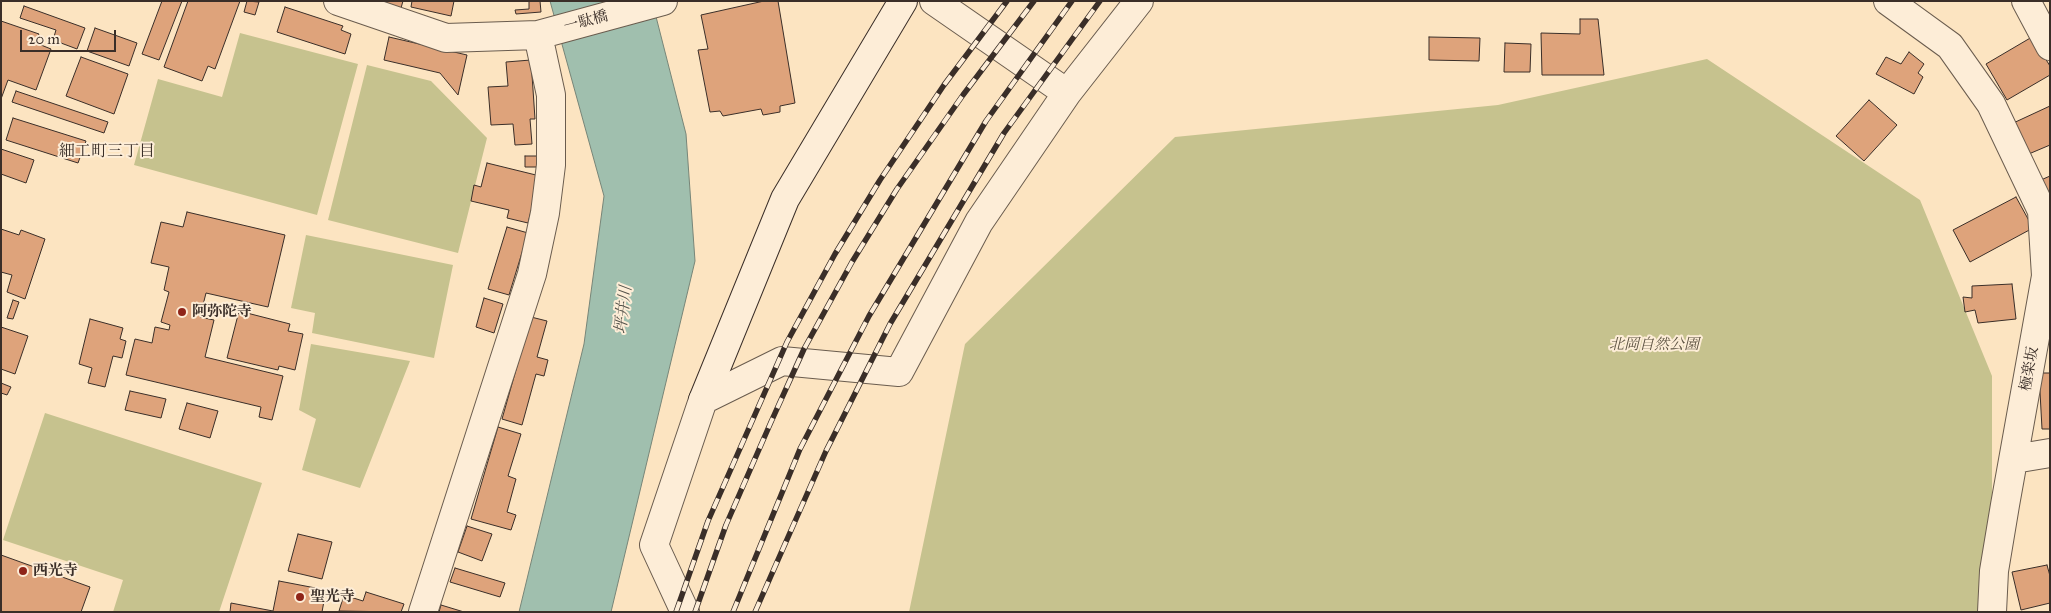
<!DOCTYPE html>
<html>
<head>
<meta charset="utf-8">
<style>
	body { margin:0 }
	#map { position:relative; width:2051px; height:613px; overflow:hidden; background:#fce4c1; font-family:"IM FELL Great Primer",serif }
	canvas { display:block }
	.frame { position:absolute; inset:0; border:2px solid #3a2e28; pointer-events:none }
	.scale { position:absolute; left:20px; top:30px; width:96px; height:22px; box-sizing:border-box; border:2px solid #3a2e28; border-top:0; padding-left:6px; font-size:15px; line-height:18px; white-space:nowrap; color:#3a2e28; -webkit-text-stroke:4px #fdedd7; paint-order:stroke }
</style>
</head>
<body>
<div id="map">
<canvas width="2051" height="613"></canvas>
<div class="frame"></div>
<div class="scale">20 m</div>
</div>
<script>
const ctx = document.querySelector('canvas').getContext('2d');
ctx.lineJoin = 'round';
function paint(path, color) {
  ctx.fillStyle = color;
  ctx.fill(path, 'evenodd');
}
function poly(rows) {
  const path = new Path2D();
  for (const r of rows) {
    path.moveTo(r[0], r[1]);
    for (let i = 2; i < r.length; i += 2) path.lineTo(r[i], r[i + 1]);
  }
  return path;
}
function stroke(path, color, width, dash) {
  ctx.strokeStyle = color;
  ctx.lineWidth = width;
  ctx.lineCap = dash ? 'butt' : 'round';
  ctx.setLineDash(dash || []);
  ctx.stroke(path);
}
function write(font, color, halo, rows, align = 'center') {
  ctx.font = font + ' "IM FELL Great Primer","Noto Serif JP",serif';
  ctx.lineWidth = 4;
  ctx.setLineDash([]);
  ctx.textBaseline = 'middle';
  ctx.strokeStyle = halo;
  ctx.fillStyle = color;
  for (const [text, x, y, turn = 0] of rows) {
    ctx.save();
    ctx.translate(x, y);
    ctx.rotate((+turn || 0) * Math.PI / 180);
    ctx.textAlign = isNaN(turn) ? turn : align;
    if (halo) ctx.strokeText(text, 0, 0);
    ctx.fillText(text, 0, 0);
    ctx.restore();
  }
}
const green = poly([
	[240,33,358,64,317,215,134,165,158,79,222,97],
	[1707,59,1920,200,1992,376,1992,612,909,612,965,344,1175,137,1498,105],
	[367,65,431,81,487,138,458,253,328,220],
	[306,235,453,265,434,358,312,333,315,313,291,308],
	[311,344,410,361,360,488,302,470,316,419,299,410],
	[45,413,262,483,219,612,113,612,123,580,3,540]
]);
const water = poly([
	[550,1,652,1,686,134,695,261,611,612,519,612,584,344,604,196,550,1]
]);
const building = poly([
	[162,1,182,1,159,60,142,54,162,1],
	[188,1,240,1,215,69,208,66,202,81,164,67,188,1],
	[247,1,259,2,255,15,244,12,247,1],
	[378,1,403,1,401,8,378,1],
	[412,1,454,1,451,16,411,7,412,1],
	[529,1,540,1,541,12,516,14,515,10,529,9,529,1],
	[764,1,778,1,795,103,780,106,780,112,763,115,761,109,723,116,720,111,710,112,698,50,708,49,701,15,764,1],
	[24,6,85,28,77,49,53,40,56,30,20,18,24,6],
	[285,7,343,26,341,30,351,34,345,54,277,32,285,7],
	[1580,19,1598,19,1604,75,1542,75,1541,33,1580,34,1580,19],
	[1,21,39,34,36,43,51,49,36,90,8,80,1,99,1,21],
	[95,28,137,43,129,66,87,51,95,28],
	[389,37,467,55,458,95,440,73,384,60,389,37],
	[1429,37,1480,38,1479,61,1429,60,1429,37],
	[2032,37,2050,66,2050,75,2007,100,1986,64,2032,37],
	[1505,43,1531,44,1530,72,1504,72,1505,43],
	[1909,52,1924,64,1918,73,1923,77,1914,94,1876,74,1886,57,1901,64,1909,52],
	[81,57,128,74,114,114,66,96,81,57],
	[531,60,535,119,530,119,532,144,515,145,513,124,491,125,488,87,508,86,506,62,531,60],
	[16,91,108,122,104,133,12,102,16,91],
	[1869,100,1897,125,1864,161,1836,136,1869,100],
	[2050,106,2050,145,2024,156,2009,125,2050,106],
	[13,118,86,141,78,163,6,140,13,118],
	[1,149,34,160,26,183,1,174,1,149],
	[525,156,544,156,544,167,525,167,525,156],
	[487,163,540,176,528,223,507,218,509,210,471,201,474,185,481,187,487,163],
	[2050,176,2050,199,2041,180,2050,176],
	[2016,197,2033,228,1970,262,1953,230,2016,197],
	[187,212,285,235,268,307,206,293,200,317,214,320,205,357,283,376,272,420,259,417,261,407,126,375,135,339,152,343,155,327,169,330,170,325,161,322,169,292,164,290,169,267,151,263,161,222,183,227,187,212],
	[507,227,528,233,509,295,488,289,507,227],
	[1,229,19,235,21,230,45,239,25,299,7,292,12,275,1,272,1,229],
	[2012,284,2016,319,1978,323,1975,310,1965,312,1963,297,1972,298,1972,286,2012,284],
	[484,298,503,304,494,333,476,327,484,298],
	[13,300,19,302,13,319,7,318,13,300],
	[239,311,290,324,288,331,303,334,295,370,279,366,278,370,227,358,239,311],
	[531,317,547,321,537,357,548,360,544,376,536,374,522,425,502,419,531,317],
	[90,319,123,328,120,339,126,341,122,358,113,356,105,387,88,383,92,368,79,364,90,319],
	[1,327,28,336,15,374,1,369,1,327],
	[2039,373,2050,373,2050,429,2042,429,2039,373],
	[1,383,11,387,7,395,1,393,1,383],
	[130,391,166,399,161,418,125,410,130,391],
	[187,403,218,411,210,438,179,429,187,403],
	[498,427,521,434,508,476,516,479,507,512,516,515,511,530,471,519,498,427],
	[467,526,492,534,482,561,458,552,467,526],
	[298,534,332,542,322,579,288,571,298,534],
	[1,555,90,587,81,612,1,612,1,555],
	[2047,565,2050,576,2050,603,2021,610,2012,572,2047,565],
	[455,568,505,583,500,597,450,582,455,568],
	[279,581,326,590,322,612,230,612,231,603,273,611,279,581],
	[366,592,404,604,401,612,339,611,344,595,363,601,366,592],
	[441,605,464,612,439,612,441,605]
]);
const street = poly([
	[338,1,446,38,538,35,663,1],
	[934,1,1067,93],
	[1888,1,1950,46,1991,104,2042,211,2046,276,2005,505,1994,571,1992,612],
	[2026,1,2050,46],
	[2014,459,2050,453],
	[423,612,532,274,545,213,551,165,551,95,538,35],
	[685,612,654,545,703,400,782,361,899,372,979,222,1067,93,1139,1]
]);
const secondary = poly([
	[703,400,785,199,903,1]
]);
const rail = poly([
	[676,612,708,521,787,342,835,254,880,180,944,85,1007,1],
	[695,612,726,525,771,422,804,349,852,262,897,189,963,95,1034,1],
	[733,612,800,449,869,316,986,121,1072,1],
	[755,612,826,451,890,324,1004,133,1100,1]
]);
const markers = [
	[182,312,5,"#8f2418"],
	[23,571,5,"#8f2418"],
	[300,597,5,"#8f2418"]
];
const streetNames = [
	["一駄橋",586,22,-15],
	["極楽坂",2030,369,-80]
];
const poiNames = [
	["阿弥陀寺",192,312],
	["西光寺",33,571],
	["聖光寺",310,597]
];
const parkNames = [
	["北岡自然公園",1654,345]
];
const neighbourhoodNames = [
	["細工町三丁目",107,152]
];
const waterNames = [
	["坪井川",624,310,-83]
];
paint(green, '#c6c28e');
paint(water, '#a0bfae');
stroke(water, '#778578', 1);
paint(building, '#dea37b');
stroke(building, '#3a2e28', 1);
stroke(street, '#6a5c4e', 30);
stroke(secondary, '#3a2e28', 30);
stroke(street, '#fdedd7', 28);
stroke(secondary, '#fdedd7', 28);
stroke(rail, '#3a2e28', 5.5);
stroke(rail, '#fdedd7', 4, [11]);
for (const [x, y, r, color] of markers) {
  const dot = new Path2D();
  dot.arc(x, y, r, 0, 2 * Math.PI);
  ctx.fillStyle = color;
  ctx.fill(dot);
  stroke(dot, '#fdedd7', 2);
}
write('15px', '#3a2e28', '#fdedd7', streetNames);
write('bold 15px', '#3a2e28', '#fdedd7', poiNames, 'left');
write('italic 15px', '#5d5342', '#fdedd7', parkNames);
write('16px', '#3a2e28', '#fdedd7', neighbourhoodNames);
write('italic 16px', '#54524a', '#fdedd7', waterNames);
</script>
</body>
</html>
